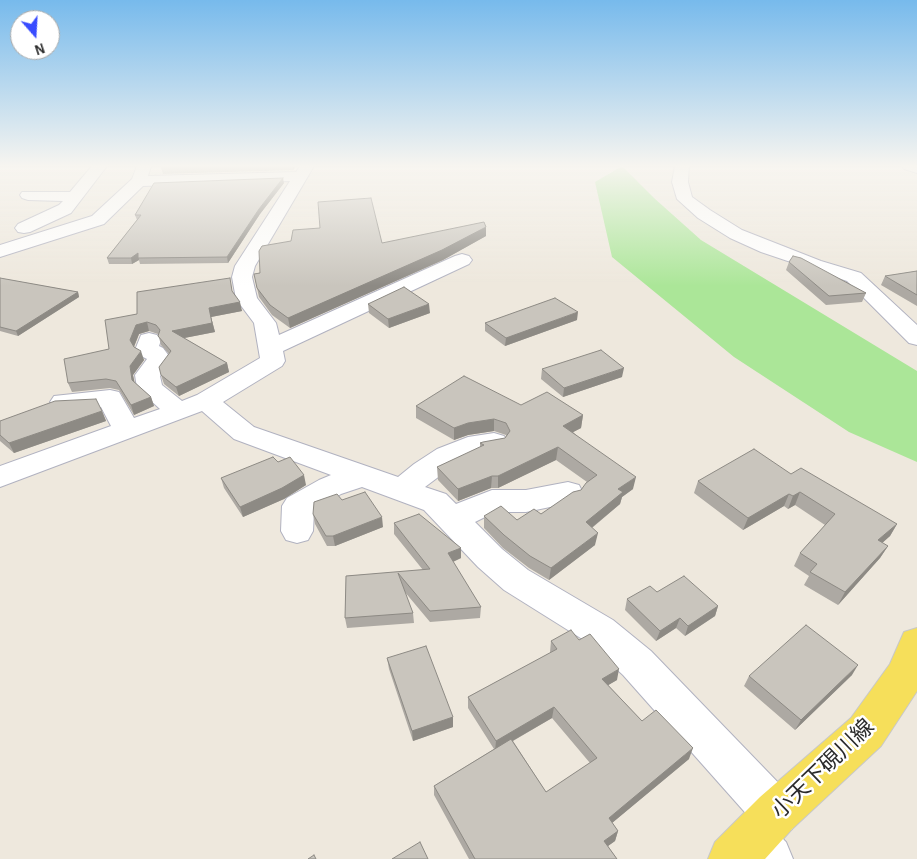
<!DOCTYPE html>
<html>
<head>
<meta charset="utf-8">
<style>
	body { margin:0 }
	#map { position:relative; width:917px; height:859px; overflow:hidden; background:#eee8dd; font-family:"Alegreya Sans",sans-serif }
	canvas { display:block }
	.north { position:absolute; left:10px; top:10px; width:50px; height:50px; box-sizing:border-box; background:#fff; border:1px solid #aaa; border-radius:50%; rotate:161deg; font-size:14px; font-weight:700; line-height:20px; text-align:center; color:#2b2b2b }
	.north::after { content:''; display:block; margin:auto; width:18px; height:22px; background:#394cff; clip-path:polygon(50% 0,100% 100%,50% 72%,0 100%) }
</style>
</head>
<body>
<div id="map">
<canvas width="917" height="859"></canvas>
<div class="north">N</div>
</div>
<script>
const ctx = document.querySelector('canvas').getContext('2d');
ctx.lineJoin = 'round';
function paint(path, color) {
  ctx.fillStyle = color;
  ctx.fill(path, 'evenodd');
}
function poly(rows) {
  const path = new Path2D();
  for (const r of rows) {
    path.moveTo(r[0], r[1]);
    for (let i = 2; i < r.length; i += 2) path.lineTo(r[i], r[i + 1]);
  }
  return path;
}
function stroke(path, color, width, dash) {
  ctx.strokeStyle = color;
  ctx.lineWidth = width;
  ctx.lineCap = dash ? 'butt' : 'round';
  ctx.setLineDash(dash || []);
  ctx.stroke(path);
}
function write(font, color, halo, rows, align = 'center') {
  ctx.font = font + ' "Alegreya Sans","Noto Sans JP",sans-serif';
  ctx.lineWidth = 5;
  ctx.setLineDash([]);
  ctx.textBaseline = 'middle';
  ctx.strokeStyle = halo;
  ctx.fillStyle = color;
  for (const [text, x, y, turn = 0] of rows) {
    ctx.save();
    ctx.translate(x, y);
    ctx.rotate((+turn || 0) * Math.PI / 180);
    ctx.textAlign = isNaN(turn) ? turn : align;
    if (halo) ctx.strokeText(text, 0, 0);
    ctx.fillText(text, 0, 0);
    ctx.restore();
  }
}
const green = poly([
	[622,166,654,198,701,240,917,371,917,462,849,432,734,357,612,257,595,182]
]);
const minor = poly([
	[92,166,107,166,71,213,30,232,24,233,18,232,15,228,18,224,59,205,63,201,28,200,22,198,20,195,22,192,70,192,92,166],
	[137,166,151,166,148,176,296,172,300,166,314,166,255,266,252,277,257,298,276,323,279,335,455,256,462,254,469,256,472,260,469,264,283,351,285,361,282,366,223,402,254,427,398,477,414,464,437,449,468,437,494,433,504,436,508,442,504,448,482,452,457,463,425,487,446,494,456,504,492,490,526,490,568,482,579,485,583,493,579,501,526,512,495,512,475,522,502,549,528,570,613,620,651,651,792,797,799,813,792,829,779,835,786,842,793,859,736,859,728,841,735,824,750,818,623,675,587,642,504,590,478,567,424,510,362,487,341,494,314,511,313,531,308,540,297,543,286,540,281,531,282,506,287,498,319,480,331,475,234,439,202,411,0,487,0,466,111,426,101,407,63,410,54,408,50,402,54,396,110,390,119,392,134,418,160,409,137,388,135,375,147,359,139,355,135,350,141,335,149,333,157,335,161,340,159,346,163,348,172,360,160,376,162,385,182,401,197,395,260,358,254,323,236,299,232,277,235,266,290,181,143,186,104,224,0,257,0,245,92,216,132,179,137,166],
	[675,166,689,166,688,182,692,197,710,210,742,230,821,261,861,273,917,325,917,345,909,343,847,281,761,252,730,238,698,218,677,199,672,182,675,166],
	[902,166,917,166,917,173,904,169,902,166]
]);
const major = poly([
	[917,628,917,691,881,746,792,829,765,859,708,859,715,842,760,797,851,718,890,664,904,632,917,628]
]);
const wall = poly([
	[162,166,296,166,293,170,163,174,161,167],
	[284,183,260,214,228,263,140,264,139,260,132,264,109,264,107,258,137,220,135,215],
	[486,236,443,260,290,328,272,315,259,297,254,274,382,243],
	[789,262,866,293,862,302,826,305,786,270],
	[917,271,917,306,881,285,885,276],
	[0,278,78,292,79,297,18,336,0,331],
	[233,292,242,311,211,317,215,332,184,338,227,363,229,372,179,396,164,384,161,375,169,354,161,345,158,334,149,331,139,334,134,347,144,360,133,375,134,382,151,397,154,406,134,415,119,390,110,388,72,392,68,383,109,349,137,314],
	[368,304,430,313,389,328,369,313],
	[577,320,505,346,485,331,485,323],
	[542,369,622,377,563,397,541,379],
	[521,405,583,415,581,428,573,432,633,489,622,497,620,504,592,528,595,545,549,580,529,568,503,548,484,528,484,516,517,520,541,514,581,490,587,482,556,460,498,488,491,488,458,501,438,480,437,467,480,448,480,443,505,438,506,436,506,435,494,431,468,435,454,440,416,418,416,406],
	[102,411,106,421,14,453,0,441,0,421],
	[278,462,306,485,284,499,243,517,224,488,221,478],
	[791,474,897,524,890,536,882,543,888,546,880,558,838,605,804,585,809,576,794,566,800,553,825,525,795,505,788,509,784,506,743,530,694,493,698,481],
	[342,500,383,527,335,546,327,546,315,524,313,514],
	[394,523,461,548,461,558,453,562,481,607,480,618,430,622,404,591,413,613,414,623,347,628,345,618,346,576,423,570,394,534],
	[657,592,718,606,715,616,685,636,676,628,656,641,625,610,627,599],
	[579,640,617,680,608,685,642,721,689,759,612,823,618,831,615,841,608,846,617,859,469,859,434,795,434,786,494,749,468,708,468,697,550,653,550,652,551,641],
	[552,718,590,763,546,792,513,741],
	[387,658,453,717,453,727,413,741,389,669],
	[852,675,795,730,744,686,749,676]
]);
const shadedWall = poly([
	[292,166,296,166,293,170],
	[283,178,284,183,260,214,228,263,227,257,259,209],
	[486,227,486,236,443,260,290,328,288,318],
	[138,253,139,260,132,264,131,258],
	[78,292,79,297,18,336,16,331],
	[240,302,242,311,211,317,215,332,174,340,172,331,209,308],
	[429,304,430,313,389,328,388,319],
	[578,312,577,320,505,346,506,338],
	[147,322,149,331,139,334,133,349,130,340,136,325],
	[141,351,144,360,133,375,136,389,132,380,130,366],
	[227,363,229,372,179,396,176,387],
	[624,368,622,377,563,397,564,388],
	[151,397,154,406,134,415,131,405],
	[102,411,106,421,14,453,9,443],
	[583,415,581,428,562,438,563,426],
	[494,419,494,431,468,435,454,440,454,428,468,423],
	[558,447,556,460,498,488,498,476],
	[304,475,306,485,284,499,243,517,240,507],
	[492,476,491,488,458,501,458,489],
	[636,477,633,489,622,497,620,504,584,534,586,522,618,489],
	[800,492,795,505,788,509,793,496],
	[789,494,784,506,743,530,748,518],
	[382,517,383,527,335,546,333,536],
	[897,524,890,536,871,553,878,540],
	[598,533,595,545,549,580,551,568],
	[888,546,880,558,838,605,845,592],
	[461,548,461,558,448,564,448,553],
	[718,606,715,616,685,636,688,626],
	[680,618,676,628,656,641,660,631],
	[858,665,852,675,795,730,801,720],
	[619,669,617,680,600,690,602,679],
	[554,707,552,718,495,751,496,741],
	[453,717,453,727,413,741,412,731],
	[693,748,689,759,606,828,609,818],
	[618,831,615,841,601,851,604,841]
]);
const building = poly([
	[162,166,196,166,161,167,162,166],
	[283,178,259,209,227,257,138,258,138,253,131,258,107,258,141,215,135,215,154,183,283,178],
	[371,198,382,243,484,222,486,227,442,250,288,318,270,305,257,288,254,274,260,273,259,251,262,246,291,241,293,230,320,228,318,202,371,198],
	[793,256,801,258,866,293,829,296,789,262,793,256],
	[917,271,917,295,885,276,917,271],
	[0,278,78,292,16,331,0,327,0,278],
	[230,278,232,291,240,302,209,308,212,323,172,331,227,363,176,387,161,375,159,367,171,351,158,336,160,330,156,325,147,322,136,325,130,340,134,347,141,351,130,366,132,380,151,397,131,405,116,381,106,379,68,383,64,359,109,349,105,320,137,314,137,292,230,278],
	[404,287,429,304,388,319,368,304,404,287],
	[555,298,578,312,506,338,485,323,555,298],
	[601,350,624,368,564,388,542,369,601,350],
	[464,376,521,405,547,392,583,415,563,426,636,477,618,489,623,492,586,522,598,533,551,568,530,556,504,535,484,516,501,506,517,520,534,509,541,514,573,492,581,490,586,483,597,475,558,447,498,476,492,476,458,489,437,467,484,445,480,443,483,442,505,438,510,431,506,423,494,419,468,423,454,428,416,406,464,376],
	[96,399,102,411,9,443,0,435,0,421,55,401,96,399],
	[754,449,791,474,801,468,897,524,878,540,888,546,845,592,810,572,817,564,800,553,835,514,800,492,793,496,789,494,748,518,698,481,754,449],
	[273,457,278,462,290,457,304,475,282,488,240,507,221,478,273,457],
	[365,492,382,517,333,536,326,536,313,514,314,502,337,494,342,500,365,492],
	[419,514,461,548,448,553,481,607,430,611,398,573,413,613,345,618,346,576,430,569,394,523,419,514],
	[684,576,718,606,688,626,680,618,660,631,627,599,650,586,657,592,684,576],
	[806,625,858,665,801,720,749,676,806,625],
	[571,630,579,640,590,634,619,669,602,679,642,721,656,710,693,748,609,818,618,831,604,841,617,859,475,859,434,786,511,739,546,792,597,758,554,707,496,741,468,697,557,649,551,641,571,630],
	[426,646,453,717,412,731,387,658,426,646],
	[420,842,428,859,392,859,420,842],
	[314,855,316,859,308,859,314,855]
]);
const nearStreetnames = [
	["小天下硯川線",823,769,-44]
];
paint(green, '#abe698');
stroke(minor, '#b1b2c0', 2);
stroke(major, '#c8c8c8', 2);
paint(minor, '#fff');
paint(major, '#f6df5a');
paint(wall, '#ada9a3');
paint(shadedWall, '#8d8a84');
paint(building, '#c9c5bd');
stroke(building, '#8d8a84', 1);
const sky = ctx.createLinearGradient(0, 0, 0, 286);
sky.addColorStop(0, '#77baec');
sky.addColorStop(0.58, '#f7f5f0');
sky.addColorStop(1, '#f7f5f000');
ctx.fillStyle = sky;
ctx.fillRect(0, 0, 917, 286);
write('22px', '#2b2b2b', '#fff', nearStreetnames);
</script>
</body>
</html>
